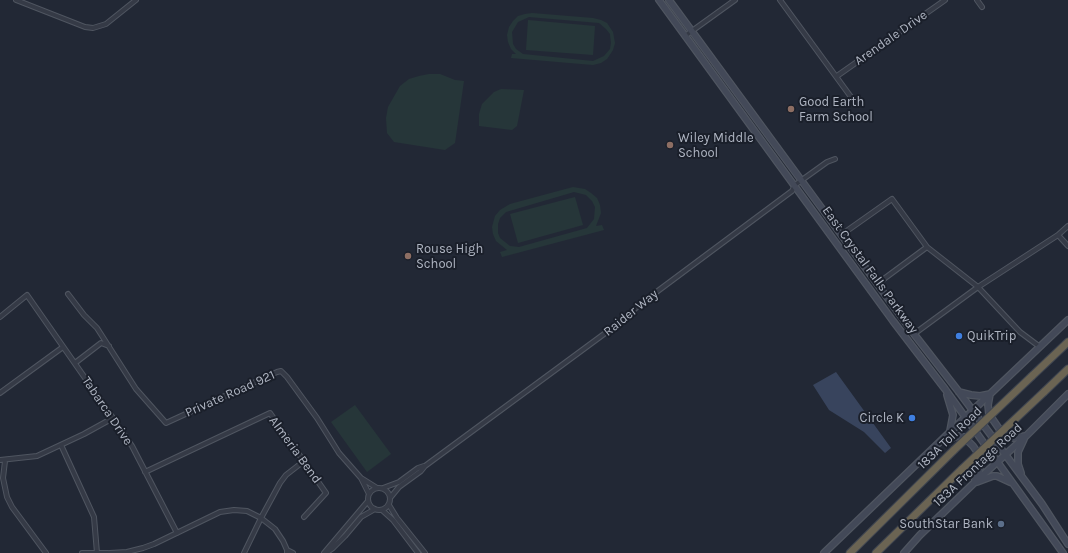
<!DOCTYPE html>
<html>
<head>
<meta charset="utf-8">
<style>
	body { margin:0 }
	canvas { display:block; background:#222835 }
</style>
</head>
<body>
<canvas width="1068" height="553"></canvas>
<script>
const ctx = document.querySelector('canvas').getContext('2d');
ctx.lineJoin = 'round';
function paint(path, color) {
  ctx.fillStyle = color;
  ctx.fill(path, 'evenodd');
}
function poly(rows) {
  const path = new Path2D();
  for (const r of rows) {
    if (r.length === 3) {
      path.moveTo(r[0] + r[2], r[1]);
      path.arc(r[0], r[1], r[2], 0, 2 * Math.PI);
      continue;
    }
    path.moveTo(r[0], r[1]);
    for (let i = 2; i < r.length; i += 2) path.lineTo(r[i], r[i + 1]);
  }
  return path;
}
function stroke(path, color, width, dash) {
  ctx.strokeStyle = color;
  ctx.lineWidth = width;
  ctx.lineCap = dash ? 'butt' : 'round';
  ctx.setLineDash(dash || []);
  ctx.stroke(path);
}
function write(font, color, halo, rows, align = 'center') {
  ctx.font = font + ' Karla,sans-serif';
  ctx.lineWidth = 4;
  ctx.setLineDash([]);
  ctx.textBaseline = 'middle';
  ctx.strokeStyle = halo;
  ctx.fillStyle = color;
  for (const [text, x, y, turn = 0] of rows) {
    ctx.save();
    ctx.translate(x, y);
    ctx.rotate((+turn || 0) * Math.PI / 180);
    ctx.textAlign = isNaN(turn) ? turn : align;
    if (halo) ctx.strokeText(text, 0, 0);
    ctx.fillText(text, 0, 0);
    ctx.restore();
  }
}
const green = poly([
	[532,13,593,18,601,20,607,23,613,32,615,43,613,50,607,59,601,63,593,65,511,58,512,54,516,54,511,49,508,42,507,35,509,27,513,21,518,16,525,14],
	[529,17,599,23,606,29,610,34,611,43,610,49,604,56,593,61,523,54,516,49,513,44,512,32,518,22],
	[528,20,595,26,593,55,526,50],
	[429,74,440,74,455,80,464,81,455,143,445,150,394,142,387,133,386,118,388,107,400,86,409,79,419,76],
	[501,89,524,90,517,126,512,130,479,126,479,114,482,104,494,92],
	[573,187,585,189,591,193,597,198,600,205,601,213,596,226,602,225,604,230,502,257,500,252,507,250,496,241,493,234,492,227,495,216,500,210,510,204],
	[574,192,586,195,592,201,595,207,594,219,587,228,519,247,510,246,500,238,498,233,498,224,500,218,506,212],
	[575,197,583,225,518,243,510,214],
	[355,405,391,454,367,472,331,422]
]);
const water = poly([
	[836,372,891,448,885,453,864,432,829,410,813,385]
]);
const minor = poly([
	[16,0,85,27,93,28,106,24,136,0],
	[780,0,851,97],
	[977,0,982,7],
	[685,36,735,0],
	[837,76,945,0],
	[841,235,892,199,927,247,978,287,1020,332,1040,347],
	[1058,235,1068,246],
	[877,284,927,247],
	[68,294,84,315,97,328,136,389,166,423,277,372,281,371,287,377,317,418,339,453,361,478,369,494],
	[0,317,27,295,113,418,132,446,177,533],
	[914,334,978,287,1058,235,1068,226],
	[75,363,101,343,109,346],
	[0,393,63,347],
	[61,445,94,517,97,553],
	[0,460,37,456,84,434,113,418],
	[5,461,3,478,7,497,12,507,46,553],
	[145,472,270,413,326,493,304,517],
	[361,478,377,488],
	[383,488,399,482,418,468,424,466],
	[379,499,11],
	[390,498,399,487,421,471,425,466,623,320,639,305,792,191,795,185,827,162,835,159],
	[389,505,397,518,425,553],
	[382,510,393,520,418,553],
	[287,550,293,553],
	[82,553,108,553],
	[110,553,127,552,143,548,154,544,220,512,234,510,247,511,261,518,275,529,283,541,287,550,287,553],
	[244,553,261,518,280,483,286,475,304,461],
	[324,553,368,501],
	[326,553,333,548,345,536,361,517,375,509]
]);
const secondary = poly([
	[659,0,893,321,945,389,1063,553],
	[669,0,914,334,959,392,1042,504,1068,544],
	[959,392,971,395,980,396,990,394],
	[990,394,988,405,989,414,1000,430,1008,437,1014,438,1025,436],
	[947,395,953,415,950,431],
	[941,441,959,436,964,437,973,446,980,456,981,463,979,472,975,480],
	[1021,473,1018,464,1018,452,1024,439],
	[977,482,993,476,997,476,1010,482],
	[824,553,950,432,1068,320],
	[904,553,920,535,973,484,1026,436,1068,394]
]);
const motorway = poly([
	[1032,376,1068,342],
	[1044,392,1068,369],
	[850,553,954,450],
	[876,553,962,469]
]);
const motorwayBridge = poly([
	[954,450,1032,376],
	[962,469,1044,392]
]);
const markers = [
	[791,109,4,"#8d6e63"],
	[670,145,4,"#8d6e63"],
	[408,256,4,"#8d6e63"],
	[959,336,4,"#3f7fe0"],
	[912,418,4,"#3f7fe0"],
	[1001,524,4,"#5c6f8a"]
];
const streetNames = [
	["Arendale Drive",891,38,-35],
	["East Crystal Falls Parkway",870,270,54],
	["Raider Way",631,313,-39],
	["Private Road 921",230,394,-24],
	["Tabarca Drive",107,411,56],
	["183A Toll Road",950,438,-44],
	["Almeria Bend",295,450,54],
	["183A Frontage Road",978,465,-43]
];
const poiNames = [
	["Good Earth",799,102],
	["Farm School",799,117],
	["Wiley Middle",678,138],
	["School",678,153],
	["Rouse High",416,249],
	["School",416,264],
	["QuikTrip",967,336],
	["Circle K",904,418,"right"],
	["SouthStar Bank",993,524,"right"]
];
paint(green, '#263639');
paint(water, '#38445d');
stroke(minor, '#4f5560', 6);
stroke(secondary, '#4f5560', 8);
stroke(motorway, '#3f4550', 9);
stroke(minor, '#353a46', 4);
stroke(secondary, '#434958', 5.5);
stroke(motorway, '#6b6453', 7);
stroke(motorwayBridge, '#3f4550', 9, []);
stroke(motorwayBridge, '#6b6453', 7);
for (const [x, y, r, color] of markers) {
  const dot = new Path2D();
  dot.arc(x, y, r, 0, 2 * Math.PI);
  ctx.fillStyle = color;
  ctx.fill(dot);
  stroke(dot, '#1a1f2a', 1.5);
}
write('13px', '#afb5c2', '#1a1f2a', streetNames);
write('13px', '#afb5c2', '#1a1f2a', poiNames, 'left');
</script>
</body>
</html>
